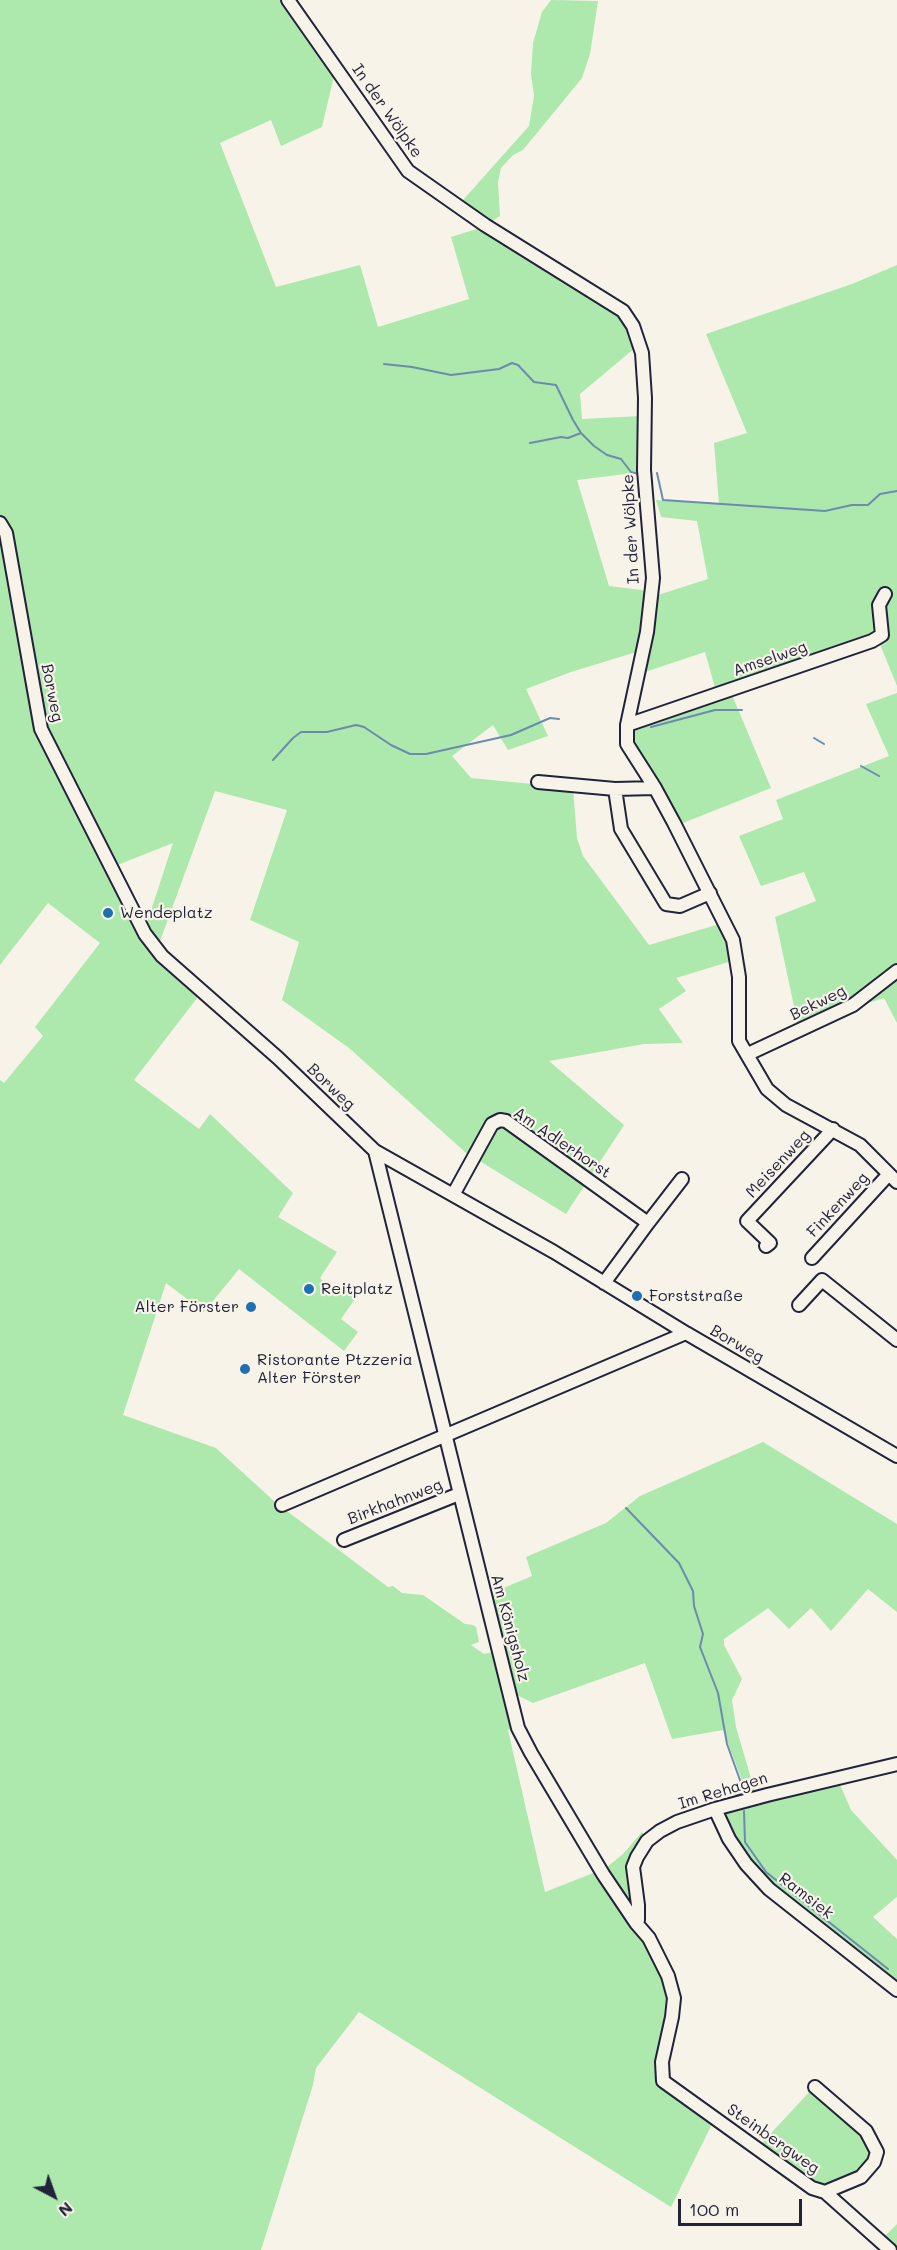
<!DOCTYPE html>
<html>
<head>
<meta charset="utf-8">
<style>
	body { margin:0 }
	#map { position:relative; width:897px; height:2250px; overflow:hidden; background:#f7f3e8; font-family:Mali,sans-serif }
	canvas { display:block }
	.north { position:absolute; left:24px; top:2166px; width:60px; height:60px; -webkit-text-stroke:4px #f7f3e8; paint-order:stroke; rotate:139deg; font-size:16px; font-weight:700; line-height:24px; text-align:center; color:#22223b }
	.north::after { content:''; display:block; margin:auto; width:21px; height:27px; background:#22223b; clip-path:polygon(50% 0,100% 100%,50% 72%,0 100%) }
	.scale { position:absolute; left:678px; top:2199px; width:124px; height:27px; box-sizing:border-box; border:3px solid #22223b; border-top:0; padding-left:8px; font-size:18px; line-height:21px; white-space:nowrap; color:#22223b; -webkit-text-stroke:4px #f7f3e8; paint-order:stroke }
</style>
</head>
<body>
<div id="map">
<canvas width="897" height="2250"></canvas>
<div class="north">N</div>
<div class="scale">100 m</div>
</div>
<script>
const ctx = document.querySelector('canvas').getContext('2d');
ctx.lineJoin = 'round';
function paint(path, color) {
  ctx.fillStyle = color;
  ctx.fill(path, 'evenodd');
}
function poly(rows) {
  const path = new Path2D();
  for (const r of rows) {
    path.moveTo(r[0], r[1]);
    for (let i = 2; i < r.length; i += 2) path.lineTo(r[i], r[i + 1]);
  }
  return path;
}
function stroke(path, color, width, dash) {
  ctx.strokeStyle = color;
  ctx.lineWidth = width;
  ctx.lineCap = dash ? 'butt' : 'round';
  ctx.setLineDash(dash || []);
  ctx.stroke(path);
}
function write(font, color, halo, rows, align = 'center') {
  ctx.font = font + ' Mali,sans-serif';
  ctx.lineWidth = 4.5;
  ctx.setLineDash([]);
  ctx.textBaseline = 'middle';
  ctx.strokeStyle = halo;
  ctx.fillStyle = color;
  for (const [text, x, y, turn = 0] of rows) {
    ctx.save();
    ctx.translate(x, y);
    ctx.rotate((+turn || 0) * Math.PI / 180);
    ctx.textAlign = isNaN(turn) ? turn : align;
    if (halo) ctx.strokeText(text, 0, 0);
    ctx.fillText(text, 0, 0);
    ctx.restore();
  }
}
const green = poly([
	[0,0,280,0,334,76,322,127,281,146,271,120,220,143,276,287,360,265,378,327,469,299,451,237,483,227,455,209,529,126,534,96,531,74,533,43,542,12,551,0,598,1,590,54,582,78,523,150,513,155,501,168,498,182,500,216,488,224,626,309,636,347,580,394,582,419,642,416,641,472,577,480,609,586,641,590,658,595,708,579,697,521,661,517,656,500,719,504,714,443,747,433,706,334,852,284,897,265,897,686,875,632,727,683,771,788,678,825,623,724,716,691,705,652,636,675,642,652,633,653,571,672,526,689,548,736,508,750,493,725,452,756,471,778,573,788,577,838,583,856,649,945,723,923,735,960,676,978,686,991,659,1009,683,1043,644,1044,549,1061,624,1125,566,1214,465,1152,349,1048,282,1000,299,942,250,920,287,810,215,791,156,952,201,993,134,1080,199,1129,210,1114,293,1193,278,1217,337,1252,320,1278,334,1292,339,1285,357,1296,341,1319,358,1332,344,1351,239,1269,204,1312,166,1283,123,1415,216,1448,275,1502,388,1587,393,1586,402,1593,423,1595,465,1624,473,1625,476,1627,479,1642,471,1645,484,1654,501,1650,487,1595,532,1576,526,1557,606,1523,640,1496,763,1442,897,1524,897,1612,868,1589,831,1631,811,1608,789,1629,768,1608,724,1639,724,1645,742,1679,732,1700,736,1727,757,1799,838,1780,851,1810,897,1860,897,1897,873,1917,897,1939,897,1986,744,1866,707,1812,750,1802,723,1730,672,1739,645,1663,533,1703,513,1693,522,1724,508,1730,545,1892,606,1868,623,1854,642,1832,650,1842,644,1853,639,1871,644,1927,671,1976,663,2061,666,2081,718,2113,761,2144,813,2088,865,2134,875,2153,864,2172,828,2187,884,2237,897,2224,897,2250,880,2250,823,2197,802,2187,712,2124,671,2207,359,2012,316,2068,313,2085,261,2250,0,2250,0,1080,4,1083,43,1036,35,1027,100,943,48,903,0,965],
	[173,843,146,926,115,866],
	[897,693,897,1023,884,998,798,1025,775,917,816,901,804,872,761,886,739,836,783,819,776,800,889,756,866,704]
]);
const stream = poly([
	[384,364,412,367,451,375,499,369,512,363,518,365,534,382,556,385,573,420,581,433,594,446,607,455,621,459,631,472,639,474],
	[530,443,561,437,568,438,581,433],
	[657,473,663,500,825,511,852,505,868,505,880,494,897,491],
	[651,727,715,710,742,710],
	[814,738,824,744],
	[273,760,293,738,301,732,327,732,356,725,364,727,391,745,410,754,426,754,511,735,550,718,559,719],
	[861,766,879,776],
	[626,1508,679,1563,693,1591,694,1606,703,1634,700,1647,718,1693,727,1744,745,1794,736,1795],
	[744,1811,745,1842,766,1872,888,1969]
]);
const minor = poly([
	[288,0,408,171,485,225,623,311,633,326,642,353,645,398,644,470,653,578,647,632,627,725,627,744,655,788,674,823,733,940,739,977,739,1041,767,1089,786,1105,860,1145,897,1182],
	[0,523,6,533,41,729,145,934,162,956,278,1058,375,1151,554,1252,686,1333,897,1456],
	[627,725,872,641,882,635,879,605,885,594],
	[538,782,615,789,655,788],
	[615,789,621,829,666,904,680,906,710,893],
	[748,1054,853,1005,897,971],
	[375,1151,518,1728,531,1753,603,1874,636,1923,649,1938,668,1976,674,1998,672,2017,662,2062,663,2081,812,2188,825,2192,890,2250],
	[453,1195,492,1124,500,1120,506,1121,648,1223,604,1283],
	[648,1223,682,1179],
	[766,1246,770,1243,747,1221,833,1129],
	[812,1258,889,1174],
	[799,1305,822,1280,897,1340],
	[282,1505,686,1333],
	[344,1540,459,1494],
	[715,1809,729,1839,746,1864,769,1889,897,1990],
	[636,1923,638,1920,638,1905,633,1867,637,1857,647,1841,660,1831,677,1822,715,1809,767,1795,897,1764],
	[815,2087,866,2131,877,2152,874,2162,861,2177,825,2192]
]);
const markers = [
	[108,913,6,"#1f6fb2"],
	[309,1289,6,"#1f6fb2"],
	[637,1296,6,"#1f6fb2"],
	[251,1307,6,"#1f6fb2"],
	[245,1369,6,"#1f6fb2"]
];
const streetNames = [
	["In der Wölpke",387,111,55],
	["In der Wölpke",631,529,-93],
	["Amselweg",770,659,-19],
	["Borweg",52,693,79],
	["Bekweg",818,1003,-26],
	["Borweg",331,1087,44],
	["Am Adlerhorst",562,1143,34],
	["Meisenweg",778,1164,-47],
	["Finkenweg",838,1205,-47],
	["Borweg",737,1344,30],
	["Birkhahnweg",395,1502,-21],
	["Am Königsholz",510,1628,75],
	["Im Rehagen",723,1791,-17],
	["Ramsiek",806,1896,38],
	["Steinbergweg",773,2139,35]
];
const poiNames = [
	["Wendeplatz",120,913],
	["Reitplatz",321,1289],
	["Forststraße",649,1296],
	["Alter Förster",239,1307,"right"],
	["Ristorante Ptzzeria",257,1360],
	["Alter Förster",257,1378]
];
paint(green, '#ade8ad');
stroke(stream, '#6a8cae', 2);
stroke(minor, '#22223b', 16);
stroke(minor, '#f7f3e8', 12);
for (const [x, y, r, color] of markers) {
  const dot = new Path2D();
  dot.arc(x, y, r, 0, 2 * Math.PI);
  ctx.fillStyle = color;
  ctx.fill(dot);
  stroke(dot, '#f7f3e8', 2);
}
write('16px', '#22223b', '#f7f3e8', streetNames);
write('16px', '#22223b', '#f7f3e8', poiNames, 'left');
</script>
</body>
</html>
